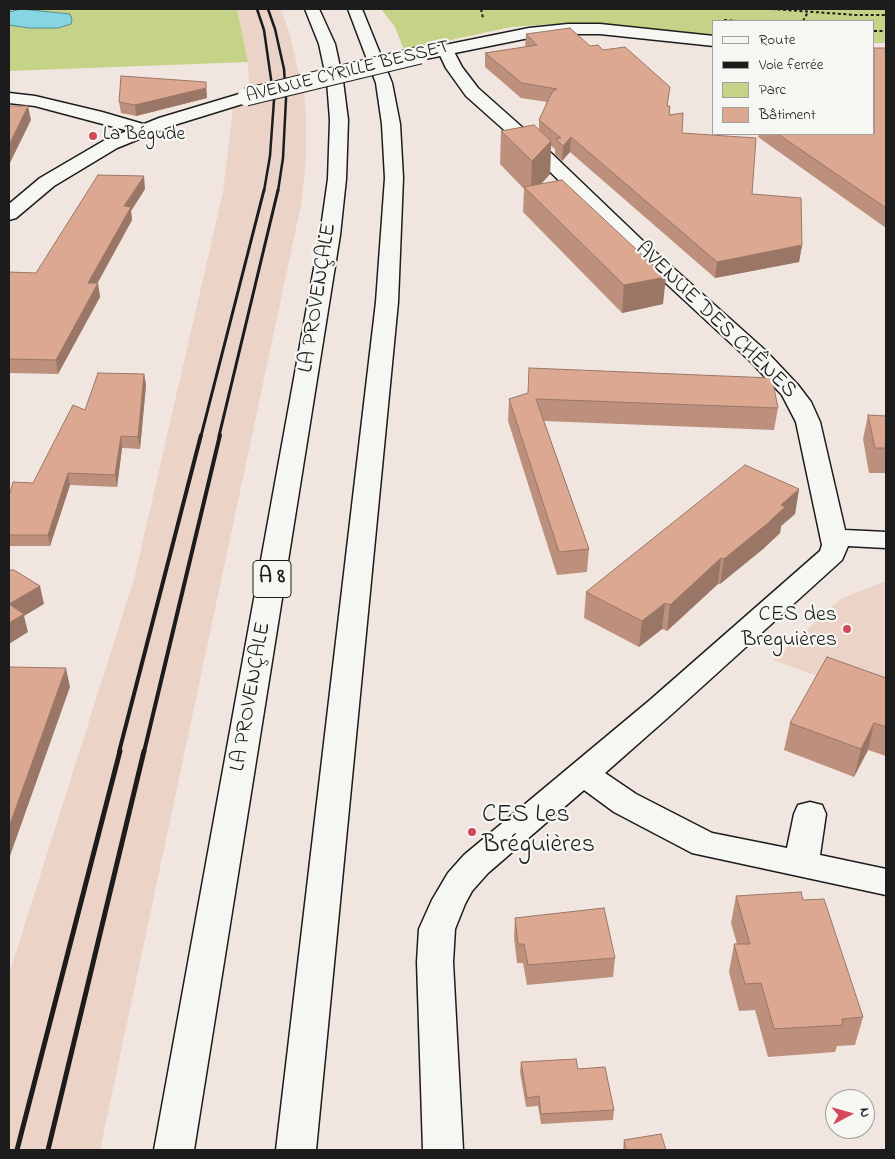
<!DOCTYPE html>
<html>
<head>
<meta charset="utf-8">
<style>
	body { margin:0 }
	#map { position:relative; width:895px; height:1159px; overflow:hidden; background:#f1e6df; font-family:"Indie Flower",sans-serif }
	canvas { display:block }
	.frame { position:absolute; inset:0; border:10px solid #1c1c1c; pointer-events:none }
	.legend { position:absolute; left:712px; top:20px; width:162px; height:115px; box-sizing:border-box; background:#f6f6f2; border:1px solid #9f9f9c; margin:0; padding:6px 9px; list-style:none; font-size:15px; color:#1c1c1c }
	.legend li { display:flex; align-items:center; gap:10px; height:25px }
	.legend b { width:25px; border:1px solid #9f9f9c }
	.north { position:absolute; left:825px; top:1089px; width:50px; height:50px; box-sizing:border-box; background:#f6f6f2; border:1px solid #9f9f9c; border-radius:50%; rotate:84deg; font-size:14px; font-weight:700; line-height:20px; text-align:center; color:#1c1c1c }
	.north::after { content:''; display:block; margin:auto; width:18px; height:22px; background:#d1495b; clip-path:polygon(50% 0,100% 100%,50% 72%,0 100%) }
</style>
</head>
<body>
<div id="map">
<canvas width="895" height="1159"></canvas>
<div class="frame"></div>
<ul class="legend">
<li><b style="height:6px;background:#f6f6f2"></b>Route</li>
<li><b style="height:6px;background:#1c1c1c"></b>Voie ferrée</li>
<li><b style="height:14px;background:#c4d387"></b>Parc</li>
<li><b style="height:14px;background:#dca891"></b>Bâtiment</li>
</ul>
<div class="north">N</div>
</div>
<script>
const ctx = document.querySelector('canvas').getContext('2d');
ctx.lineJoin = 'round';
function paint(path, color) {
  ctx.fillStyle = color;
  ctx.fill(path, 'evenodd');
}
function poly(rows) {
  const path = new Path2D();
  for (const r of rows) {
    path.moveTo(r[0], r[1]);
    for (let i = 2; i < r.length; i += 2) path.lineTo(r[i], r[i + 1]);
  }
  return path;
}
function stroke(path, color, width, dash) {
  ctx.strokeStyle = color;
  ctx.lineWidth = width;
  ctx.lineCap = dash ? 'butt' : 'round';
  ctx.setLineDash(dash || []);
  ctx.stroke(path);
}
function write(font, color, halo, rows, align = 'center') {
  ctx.font = font + ' "Indie Flower",sans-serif';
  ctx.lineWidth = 4.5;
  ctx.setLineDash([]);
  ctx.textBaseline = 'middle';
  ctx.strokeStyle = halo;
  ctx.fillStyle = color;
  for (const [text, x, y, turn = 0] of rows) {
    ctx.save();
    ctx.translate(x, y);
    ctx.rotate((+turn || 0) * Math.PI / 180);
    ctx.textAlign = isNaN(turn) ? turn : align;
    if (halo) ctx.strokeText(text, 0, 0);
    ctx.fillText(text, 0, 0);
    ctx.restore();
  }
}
const built = poly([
	[237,9,281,9,289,31,299,74,249,86,248,62],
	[304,91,306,118,306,160,301,205,100,1150,9,1150,9,974,134,579,223,192,233,108],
	[886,581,886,701,773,660,842,598]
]);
const green = poly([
	[9,9,237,9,248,62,9,71],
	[381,9,886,9,886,43,874,43,874,21,714,21,714,35,591,24,551,24,511,27,404,50,395,27]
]);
const water = poly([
	[21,9,70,14,72,20,71,24,58,28,29,28,9,25,9,12,21,9]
]);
const path = poly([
	[481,9,483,18],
	[772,9,856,15,886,15],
	[724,20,738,21],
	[803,21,808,12],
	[874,31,886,31]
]);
const minor = poly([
	[445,44,451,46,462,67,478,88,550,152,642,240,766,351,798,385,811,402,820,422,845,530,886,532,886,548,848,546,842,560,672,714,605,773,636,794,712,833,787,848,794,814,798,805,810,802,822,805,826,814,820,855,886,869,886,895,692,853,614,812,584,790,488,873,472,891,465,904,455,929,453,962,463,1150,423,1150,417,962,419,929,432,900,448,873,464,855,650,700,820,551,822,545,796,422,782,395,750,361,628,248,538,160,466,96,446,68,437,49,439,46,445,44],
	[9,93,35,96,102,112,150,126,153,130,150,134,144,135,35,106,9,103,9,93]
]);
const major = poly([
	[568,24,600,24,714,36,714,46,600,34,568,34,529,38,420,60,414,58,412,55,414,52,420,50,529,28,568,24],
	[246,92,252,93,254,97,252,101,171,126,117,148,54,186,16,218,9,220,9,204,40,178,105,140,159,118,246,92]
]);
const highway = poly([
	[305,9,319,9,335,44,343,81,348,120,346,179,340,235,194,1150,154,1150,320,235,328,179,330,120,327,81,319,44,305,9],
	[348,9,362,9,392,83,400,124,403,178,398,302,316,1150,276,1150,376,302,385,178,382,124,376,83,348,9]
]);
const railFar3 = poly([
	[257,9,264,30,274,100,270,156,264,191],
	[268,9,275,29,284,69,286,99,283,158,278,191]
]);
const railFar2 = poly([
	[201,436,264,190],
	[219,436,278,190]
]);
const railFar1 = poly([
	[119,752,201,435],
	[144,752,220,435]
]);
const rail = poly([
	[17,1150,120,751],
	[48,1150,144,751]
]);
const majorBridge = poly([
	[246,97,420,55]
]);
const wall = poly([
	[526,34,590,46,603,50,668,106,670,106,669,115,682,133,752,194,802,245,799,262,715,278,570,152,562,161,555,154,555,149,551,146,550,174,542,183,663,304,622,313,523,212,524,189,500,164,501,131,539,129,539,120,547,102,521,98,485,67,485,53,525,47],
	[886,48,886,228,758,137,759,134,874,134],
	[206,82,207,98,136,116,121,113,119,102],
	[145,189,131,211,132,220,97,283,100,297,58,374,9,373,9,272,36,273],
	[144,374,146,385,140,449,122,448,117,487,70,485,50,546,9,546,9,496,33,483,85,410],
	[528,393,778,408,774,430,544,421,589,549,587,572,557,575,508,421,509,399],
	[868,415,886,416,886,473,869,473,863,439],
	[799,489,795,514,781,526,780,533,763,549,720,584,718,584,667,631,662,629,639,647,584,618,586,592],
	[886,678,886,756,868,750,854,777,784,750,790,723],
	[736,896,803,900,863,1017,855,1045,837,1046,835,1052,768,1057,755,1010,739,1011,729,972,734,944,737,944,731,923],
	[515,918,615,958,613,977,527,985,523,963,517,963,514,937],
	[521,1062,578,1069,614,1110,613,1120,541,1124,538,1106,526,1107,520,1072],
	[624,1140,666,1150,623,1150]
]);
const shadedWall = poly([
	[206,88,207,98,136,116,135,105],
	[28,106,31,120,9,165,9,145],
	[571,137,570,152,562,161,563,146],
	[551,141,550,174,532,194,531,193,532,161],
	[144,176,145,189,131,211,132,220,90,297,88,283,124,206],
	[802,245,799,262,715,278,717,262],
	[666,277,663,304,622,313,624,285],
	[98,283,100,297,58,374,56,360],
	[144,374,146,385,140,449,138,437],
	[121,436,122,448,117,487,115,475],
	[68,473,70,485,50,546,48,535],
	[799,489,795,514,781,526,780,533,763,549,720,584,724,559,781,505],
	[721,558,718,584,667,631,670,605],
	[40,586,44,604,24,616,28,632,9,644,9,604],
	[665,603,662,629,639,647,642,621],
	[66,668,70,687,10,856,9,851,9,827],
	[874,723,868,750,854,777,861,749]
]);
const building = poly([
	[570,28,590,46,598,45,603,50,625,47,670,87,667,106,670,106,669,115,683,113,682,133,756,138,752,194,801,198,802,245,717,262,571,137,563,146,556,139,561,138,539,120,552,92,557,89,522,83,485,53,537,45,526,34,570,28],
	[874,48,886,48,886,208,778,134,874,134,874,48],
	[121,76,206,82,206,88,135,105,119,102,121,76],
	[9,106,28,106,9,145,9,106],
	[534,125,551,141,532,161,501,131,534,125],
	[98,175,144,176,124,206,131,207,88,283,98,283,56,360,9,359,9,272,36,273,98,175],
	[562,180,666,277,624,285,524,187,562,180],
	[529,368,772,378,778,408,536,399,589,549,559,552,509,399,528,393,529,368],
	[98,373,144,374,138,437,121,436,115,475,68,473,48,535,9,535,9,496,13,482,33,483,73,405,85,410,98,373],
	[868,415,886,416,886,448,875,448,868,415],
	[745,465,799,489,781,505,785,507,768,523,724,559,721,558,670,605,665,603,642,621,586,592,745,465],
	[9,570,14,570,40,586,9,604,24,614,9,623,9,570],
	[827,657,886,678,886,727,874,723,861,749,790,723,827,657],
	[9,667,66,668,9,827,9,667],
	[801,892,803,900,824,899,863,1017,842,1019,843,1025,774,1029,761,983,745,984,734,944,750,944,736,896,801,892],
	[604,908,615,958,528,965,524,944,518,944,515,918,604,908],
	[576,1059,578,1069,605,1067,614,1110,541,1114,539,1096,527,1098,521,1062,576,1059],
	[661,1134,666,1150,626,1150,624,1140,661,1134]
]);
const markers = [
	[93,136,5,"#d1495b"],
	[847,629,5,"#d1495b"],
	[472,832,5,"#d1495b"]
];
const farStreetnames = [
	["AVENUE CYRILLE BESSET",348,73,-14]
];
const farPoinames = [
	["La Bégude",103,136]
];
const shields = [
	[272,579,38]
];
const shieldNames = [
	["A 8",272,579]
];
const streetNames = [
	["LA PROVENÇALE",319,298,-81],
	["AVENUE DES CHÊNES",715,321,44],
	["LA PROVENÇALE",252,697,-80]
];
const poiNames = [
	["CES des",837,616],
	["Breguières",837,641]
];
const nearPoinames = [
	["CES Les",482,817],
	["Bréguières",482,847]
];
paint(built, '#ebd3c8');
paint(green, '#c4d387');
paint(water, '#86d5e2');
stroke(water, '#5c8b93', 1);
stroke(minor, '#1c1c1c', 3);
stroke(major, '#1c1c1c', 3);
stroke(highway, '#1c1c1c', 3);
stroke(path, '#1c1c1c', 2, [3, 2.5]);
paint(minor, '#f6f6f2');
paint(major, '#f6f6f2');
paint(highway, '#f6f6f2');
stroke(railFar3, '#1c1c1c', 2.5);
stroke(railFar2, '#1c1c1c', 3);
stroke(railFar1, '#1c1c1c', 4);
stroke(rail, '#1c1c1c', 5);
stroke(majorBridge, '#1c1c1c', 19, []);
stroke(majorBridge, '#f6f6f2', 17);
paint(wall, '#bd907d');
paint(shadedWall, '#9a7666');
paint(building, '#dca891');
stroke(building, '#9a7666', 1);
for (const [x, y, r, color] of markers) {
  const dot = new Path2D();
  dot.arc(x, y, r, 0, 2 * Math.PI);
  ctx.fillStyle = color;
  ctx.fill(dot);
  stroke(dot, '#f6f6f2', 2);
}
write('19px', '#1c1c1c', '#f6f6f2', farStreetnames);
write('19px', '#1c1c1c', '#f6f6f2', farPoinames, 'left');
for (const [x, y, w] of shields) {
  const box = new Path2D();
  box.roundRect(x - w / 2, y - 18.5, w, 37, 4);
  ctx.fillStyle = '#f6f6f2';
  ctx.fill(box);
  stroke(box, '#1c1c1c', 1);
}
write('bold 21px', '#1c1c1c', null, shieldNames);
write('22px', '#1c1c1c', '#f6f6f2', streetNames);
write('22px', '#1c1c1c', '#f6f6f2', poiNames, 'right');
write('26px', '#1c1c1c', '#f6f6f2', nearPoinames, 'left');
</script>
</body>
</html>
